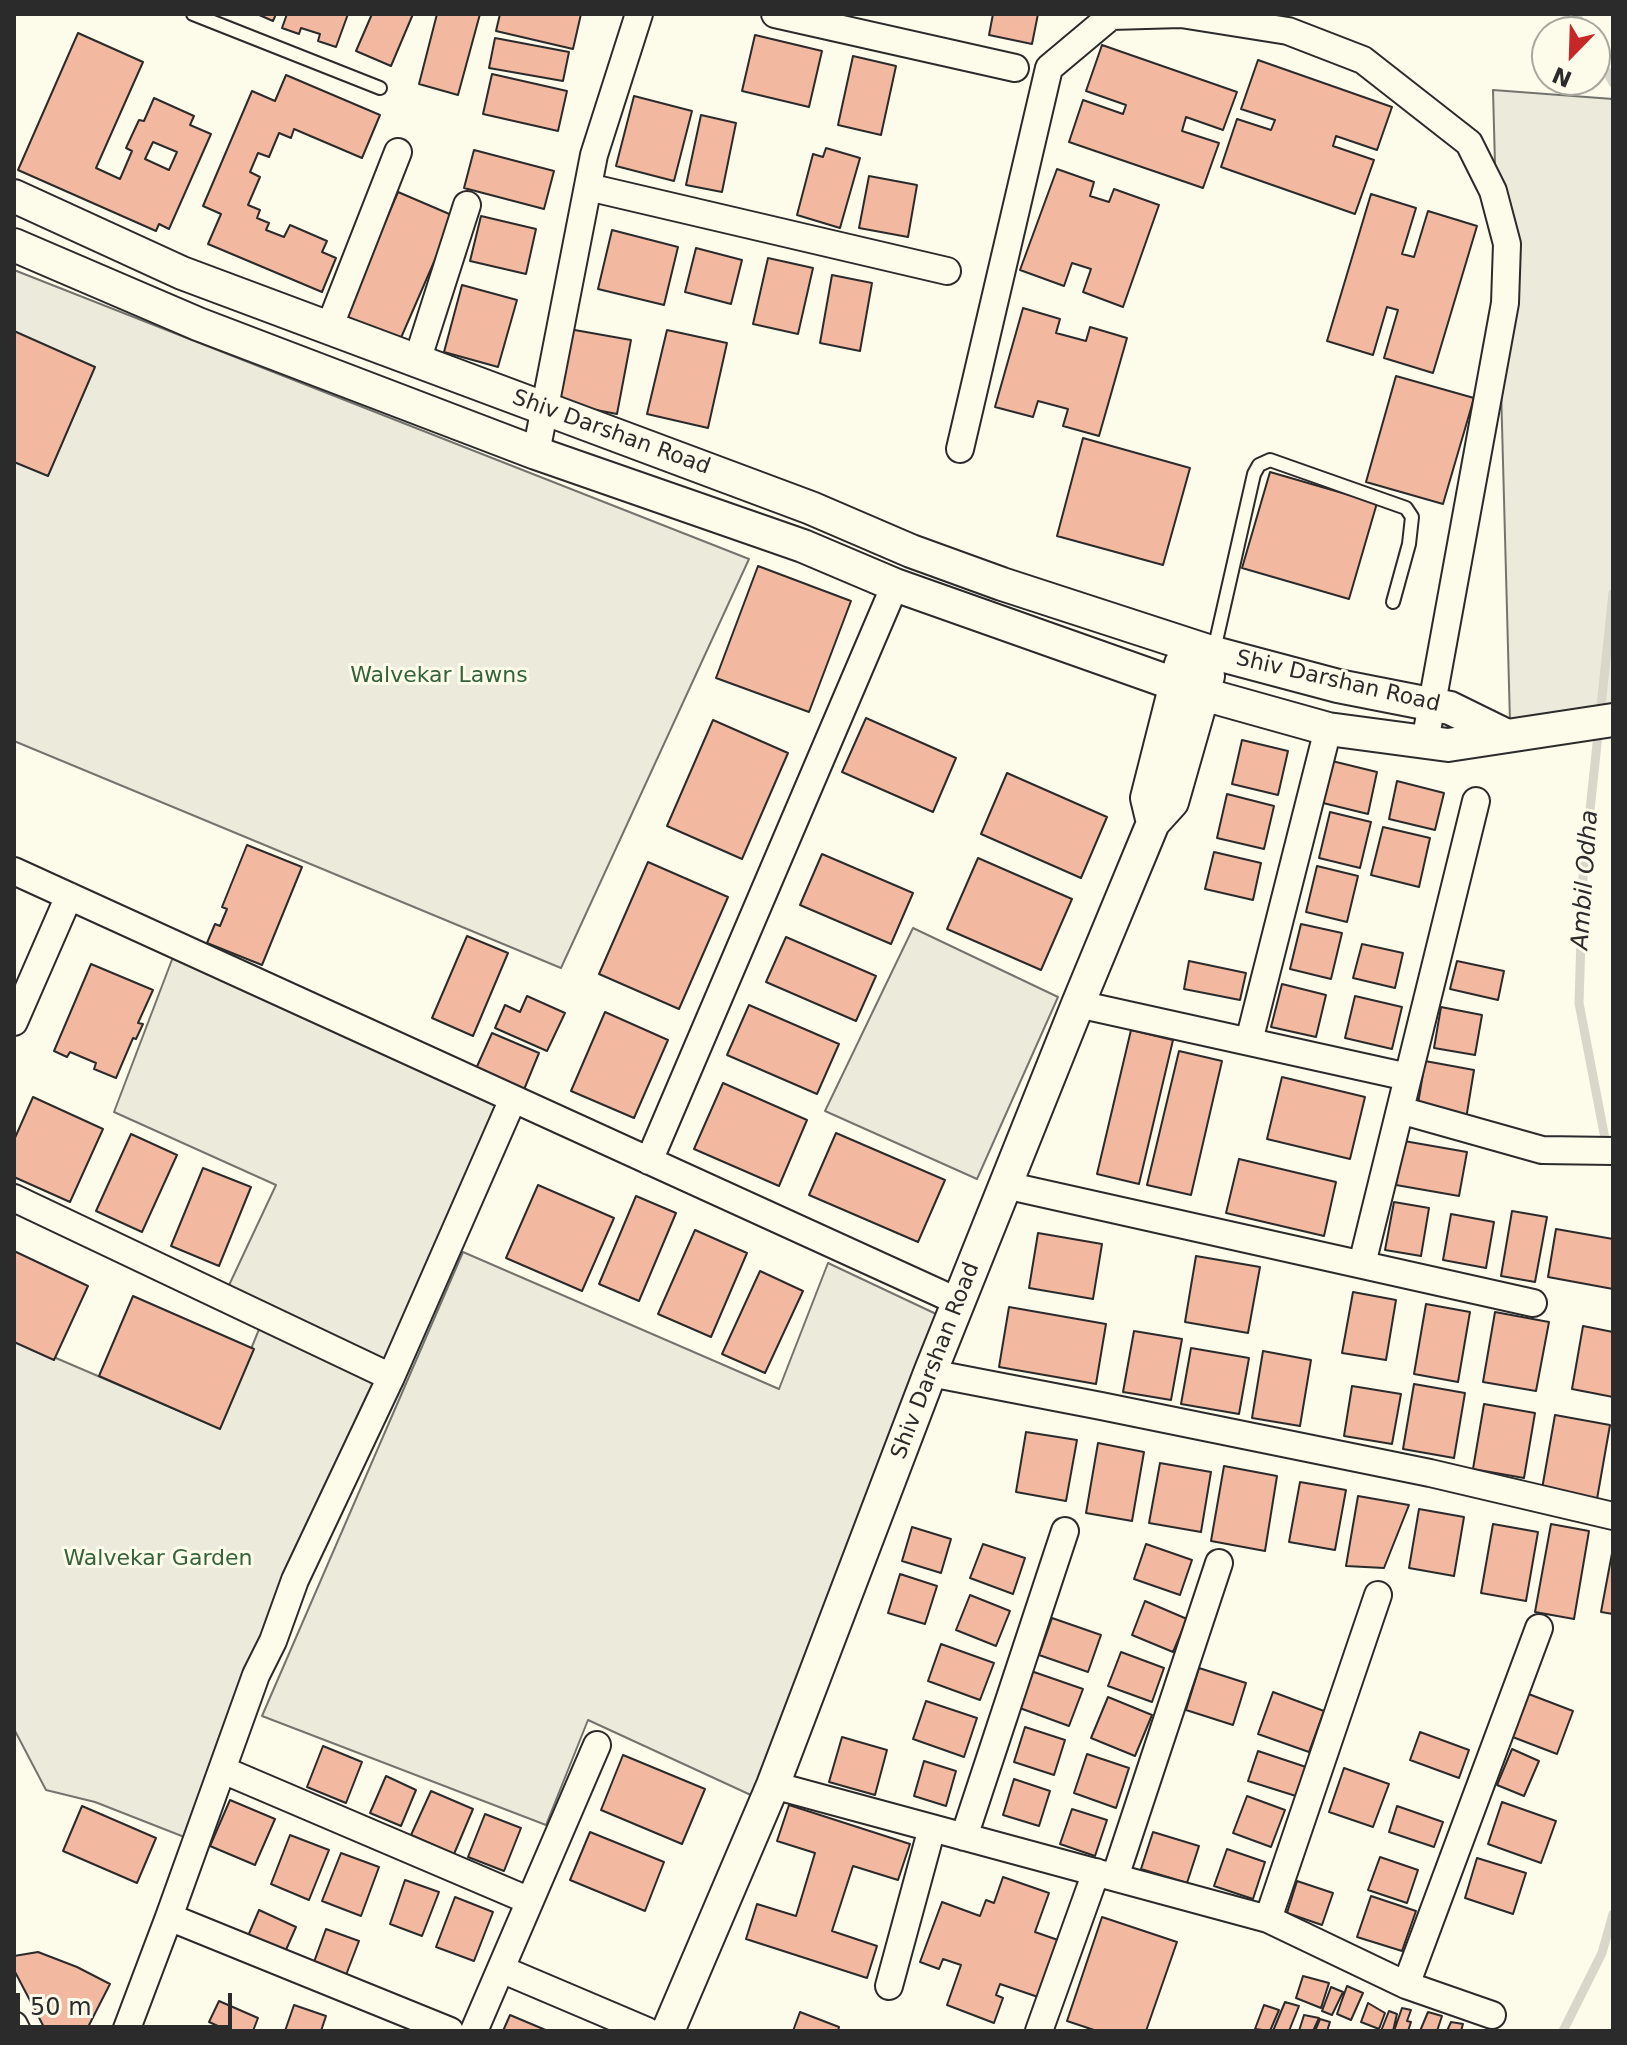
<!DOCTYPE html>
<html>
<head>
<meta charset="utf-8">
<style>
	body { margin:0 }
	#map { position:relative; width:1627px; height:2045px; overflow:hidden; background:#fdfbea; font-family:"DejaVu Sans",sans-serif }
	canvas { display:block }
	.frame { position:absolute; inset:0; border:16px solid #2b2b2b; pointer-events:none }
	.north { position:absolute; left:1531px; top:16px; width:80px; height:80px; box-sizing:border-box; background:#fdfbea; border:2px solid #a9a89e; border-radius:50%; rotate:203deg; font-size:22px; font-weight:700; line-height:32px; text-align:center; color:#2b2b2b }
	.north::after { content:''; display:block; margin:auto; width:28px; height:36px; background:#c62828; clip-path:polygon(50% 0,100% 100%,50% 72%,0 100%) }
	.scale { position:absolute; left:16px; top:1993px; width:216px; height:36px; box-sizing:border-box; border:4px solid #2b2b2b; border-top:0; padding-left:10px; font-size:24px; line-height:28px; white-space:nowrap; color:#2b2b2b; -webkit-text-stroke:6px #fdfbea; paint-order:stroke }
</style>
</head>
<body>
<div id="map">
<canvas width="1627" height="2045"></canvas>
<div class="frame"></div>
<div class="north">N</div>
<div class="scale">50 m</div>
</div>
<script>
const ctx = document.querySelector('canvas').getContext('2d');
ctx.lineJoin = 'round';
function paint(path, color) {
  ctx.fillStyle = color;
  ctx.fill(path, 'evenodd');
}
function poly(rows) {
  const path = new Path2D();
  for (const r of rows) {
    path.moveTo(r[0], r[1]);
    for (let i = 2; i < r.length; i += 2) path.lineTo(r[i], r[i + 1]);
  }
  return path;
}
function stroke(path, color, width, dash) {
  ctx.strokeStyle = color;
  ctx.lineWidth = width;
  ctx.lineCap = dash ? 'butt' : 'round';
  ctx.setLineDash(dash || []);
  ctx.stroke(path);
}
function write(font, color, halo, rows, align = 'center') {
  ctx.font = font + ' "DejaVu Sans",sans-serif';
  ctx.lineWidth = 6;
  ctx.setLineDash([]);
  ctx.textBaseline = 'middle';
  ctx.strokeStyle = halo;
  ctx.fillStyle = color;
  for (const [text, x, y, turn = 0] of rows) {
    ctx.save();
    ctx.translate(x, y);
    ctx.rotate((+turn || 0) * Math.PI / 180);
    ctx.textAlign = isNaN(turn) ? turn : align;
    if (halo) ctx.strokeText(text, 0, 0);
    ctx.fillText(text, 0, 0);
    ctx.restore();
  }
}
const green = poly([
	[1493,90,1613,99,1613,707,1510,722,1493,90],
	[14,270,749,559,561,968,14,741,14,270],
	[913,928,1058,997,977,1179,825,1111,913,928],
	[173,957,513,1099,396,1366,223,1298,276,1185,114,1112,173,957],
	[463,1252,779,1389,828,1263,951,1321,766,1802,588,1720,546,1825,262,1716,463,1252],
	[264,1317,391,1377,197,1842,95,1802,46,1790,14,1729,14,1340,219,1428,264,1317]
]);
const stream = poly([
	[1576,14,1585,32],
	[1595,50,1613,83],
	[1607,1149,1579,1003,1583,876,1613,593],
	[1563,2031,1602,1953,1613,1914]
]);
const building = poly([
	[257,14,276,14,273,21,257,14],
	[287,14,348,14,336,47,318,41,320,34,301,28,299,34,282,28,287,14],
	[372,14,413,14,391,66,356,51,372,14],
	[437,14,480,14,458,95,419,84,437,14],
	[500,14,581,14,573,49,496,31,500,14],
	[993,14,1038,14,1032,44,989,35,993,14],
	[78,33,143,62,96,168,120,179,132,151,126,148,139,120,144,121,154,98,194,116,190,125,211,134,169,229,159,224,156,231,18,170,78,33],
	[153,142,177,152,169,170,145,159,153,142],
	[755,35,822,51,809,107,742,91,755,35],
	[495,38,569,52,563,81,489,68,495,38],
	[1102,45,1237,92,1223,130,1186,117,1182,131,1219,143,1203,188,1069,142,1083,100,1123,114,1126,105,1086,91,1102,45],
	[853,56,896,66,881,135,838,125,853,56],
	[1258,60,1392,107,1377,150,1336,136,1333,146,1374,160,1355,214,1221,167,1237,119,1271,130,1275,120,1241,109,1258,60],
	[492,74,567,91,558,131,483,114,492,74],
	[286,75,380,115,362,158,294,129,291,138,279,133,269,157,258,153,250,172,260,177,248,205,260,210,257,218,269,223,266,230,284,237,290,225,327,241,322,252,336,258,322,292,208,244,221,214,203,206,252,91,275,101,286,75],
	[634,96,692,111,674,181,616,166,634,96],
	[701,115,736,123,722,192,686,185,701,115],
	[826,148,860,158,840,228,797,215,813,154,823,157,826,148],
	[474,150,554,171,544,209,464,188,474,150],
	[1057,169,1094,182,1090,196,1109,202,1114,189,1159,205,1123,307,1083,292,1091,269,1072,263,1064,286,1020,270,1057,169],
	[869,176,917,185,908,237,859,228,869,176],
	[398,192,454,216,400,340,345,316,398,192],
	[1371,194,1416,208,1402,254,1414,257,1428,211,1477,226,1433,373,1384,358,1398,310,1387,307,1373,355,1327,341,1371,194],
	[481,216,536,229,526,274,470,261,481,216],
	[612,230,678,247,664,305,598,289,612,230],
	[696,248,742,260,731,304,685,292,696,248],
	[768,258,813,268,798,334,753,324,768,258],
	[832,275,872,283,860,351,820,343,832,275],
	[462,285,517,300,498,367,444,352,462,285],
	[1023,308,1060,319,1056,333,1086,341,1090,327,1127,338,1099,436,1063,426,1068,409,1038,401,1033,417,995,407,1023,308],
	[569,329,631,340,617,414,555,402,569,329],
	[667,330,727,343,708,428,647,414,667,330],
	[14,331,95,367,48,476,14,462,14,331],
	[1396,376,1474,398,1443,504,1366,482,1396,376],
	[1083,438,1190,468,1163,565,1057,536,1083,438],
	[1270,472,1377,503,1349,599,1242,568,1270,472],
	[758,566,851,601,809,712,716,678,758,566],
	[866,718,956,758,933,812,842,772,866,718],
	[713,720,788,753,742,859,667,826,713,720],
	[1242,740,1288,751,1278,795,1232,784,1242,740],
	[1332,761,1377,772,1368,814,1323,803,1332,761],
	[1007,773,1107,817,1081,878,981,834,1007,773],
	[1397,781,1444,793,1435,830,1389,819,1397,781],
	[1227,794,1274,806,1264,849,1217,838,1227,794],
	[1330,812,1371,822,1360,868,1319,858,1330,812],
	[1383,827,1430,838,1419,887,1371,875,1383,827],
	[247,845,302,867,262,965,207,943,215,924,220,926,227,909,222,907,247,845],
	[1214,852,1261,863,1253,900,1205,889,1214,852],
	[822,854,913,893,891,944,800,905,822,854],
	[978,858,1072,899,1041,970,947,929,978,858],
	[648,862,728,897,679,1009,599,974,648,862],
	[1317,866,1358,876,1347,922,1306,912,1317,866],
	[1301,924,1342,933,1331,979,1290,969,1301,924],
	[467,936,508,953,473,1036,432,1018,467,936],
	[786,937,876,976,856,1021,766,982,786,937],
	[1362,944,1403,953,1395,988,1353,978,1362,944],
	[1189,961,1246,973,1240,1000,1184,989,1189,961],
	[1457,961,1504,971,1498,1000,1450,989,1457,961],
	[91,964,153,990,138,1023,143,1024,136,1039,133,1038,116,1078,94,1069,96,1063,70,1052,67,1057,54,1051,91,964],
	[1282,984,1326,995,1316,1037,1271,1027,1282,984],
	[527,996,565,1013,547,1051,495,1028,505,1005,520,1012,527,996],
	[1355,996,1402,1007,1392,1049,1345,1038,1355,996],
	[749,1005,839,1044,817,1094,727,1055,749,1005],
	[1441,1007,1482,1015,1475,1055,1434,1048,1441,1007],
	[605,1012,668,1040,634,1118,571,1091,605,1012],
	[1131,1030,1173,1040,1139,1184,1097,1174,1131,1030],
	[492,1033,539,1053,523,1092,475,1071,492,1033],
	[1179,1051,1222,1061,1191,1195,1147,1185,1179,1051],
	[1425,1061,1474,1070,1466,1119,1417,1110,1425,1061],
	[1282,1077,1365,1097,1350,1159,1267,1139,1282,1077],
	[723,1083,807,1120,779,1186,694,1149,723,1083],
	[33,1097,103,1129,70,1202,14,1177,14,1140,33,1097],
	[836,1133,945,1180,918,1242,809,1195,836,1133],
	[131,1134,177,1155,142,1232,96,1211,131,1134],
	[1404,1141,1467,1152,1459,1196,1396,1185,1404,1141],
	[1239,1159,1336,1182,1324,1236,1226,1213,1239,1159],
	[203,1168,251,1187,219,1266,171,1246,203,1168],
	[538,1185,614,1218,582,1291,506,1258,538,1185],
	[636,1196,676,1213,639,1301,599,1284,636,1196],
	[1394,1202,1429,1208,1421,1256,1385,1250,1394,1202],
	[1512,1211,1547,1217,1535,1282,1501,1276,1512,1211],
	[1451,1214,1494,1222,1486,1268,1443,1260,1451,1214],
	[1556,1229,1613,1239,1613,1289,1548,1277,1556,1229],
	[695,1230,747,1253,711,1337,658,1314,695,1230],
	[1038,1233,1102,1244,1093,1299,1029,1288,1038,1233],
	[14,1251,88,1286,54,1360,14,1342,14,1251],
	[1196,1256,1260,1267,1248,1333,1185,1322,1196,1256],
	[760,1271,803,1291,765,1373,722,1354,760,1271],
	[1353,1292,1396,1300,1386,1360,1342,1353,1353,1292],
	[133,1296,254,1349,220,1429,99,1376,133,1296],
	[1426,1304,1470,1312,1458,1382,1414,1374,1426,1304],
	[1009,1307,1106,1324,1096,1384,999,1367,1009,1307],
	[1495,1312,1549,1322,1536,1391,1483,1382,1495,1312],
	[1583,1326,1613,1332,1613,1397,1572,1389,1583,1326],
	[1134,1331,1182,1339,1171,1400,1123,1392,1134,1331],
	[1191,1348,1249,1358,1239,1414,1181,1404,1191,1348],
	[1263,1351,1311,1360,1300,1426,1252,1418,1263,1351],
	[1414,1384,1465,1393,1454,1458,1403,1449,1414,1384],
	[1352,1386,1401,1394,1392,1444,1344,1436,1352,1386],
	[1484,1404,1535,1413,1524,1478,1473,1469,1484,1404],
	[1555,1415,1610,1425,1597,1499,1542,1489,1555,1415],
	[1026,1432,1077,1440,1066,1501,1016,1492,1026,1432],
	[1098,1443,1144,1452,1132,1521,1086,1513,1098,1443],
	[1160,1463,1211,1472,1201,1532,1149,1523,1160,1463],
	[1224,1466,1277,1476,1265,1551,1211,1541,1224,1466],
	[1300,1482,1346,1490,1335,1550,1289,1542,1300,1482],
	[1358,1496,1409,1505,1384,1568,1346,1566,1358,1496],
	[1419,1509,1464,1517,1454,1576,1409,1568,1419,1509],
	[1493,1524,1538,1532,1526,1601,1481,1593,1493,1524],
	[1551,1524,1589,1531,1574,1619,1535,1612,1551,1524],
	[912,1527,951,1539,941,1573,902,1561,912,1527],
	[983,1544,1025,1558,1013,1594,970,1578,983,1544],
	[1146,1544,1192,1560,1180,1595,1134,1579,1146,1544],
	[1613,1548,1613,1614,1601,1612,1613,1548],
	[900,1574,937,1586,925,1624,888,1613,900,1574],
	[970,1595,1010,1611,996,1646,956,1630,970,1595],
	[1145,1601,1187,1619,1173,1652,1132,1635,1145,1601],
	[1052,1618,1101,1635,1088,1672,1039,1655,1052,1618],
	[941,1644,994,1663,980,1700,928,1681,941,1644],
	[1121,1652,1164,1668,1152,1702,1108,1686,1121,1652],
	[1199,1668,1246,1683,1233,1725,1186,1710,1199,1668],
	[1031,1671,1083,1689,1069,1726,1017,1707,1031,1671],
	[1273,1692,1324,1711,1309,1752,1258,1734,1273,1692],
	[1526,1693,1573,1711,1557,1754,1510,1736,1526,1693],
	[1108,1697,1152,1715,1135,1756,1091,1738,1108,1697],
	[926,1701,977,1718,964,1757,913,1739,926,1701],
	[1025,1727,1065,1740,1054,1775,1014,1762,1025,1727],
	[1420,1732,1469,1750,1459,1778,1410,1760,1420,1732],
	[842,1737,887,1750,875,1795,829,1782,842,1737],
	[323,1746,362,1762,346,1803,307,1787,323,1746],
	[1512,1749,1539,1761,1524,1796,1497,1785,1512,1749],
	[1258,1751,1306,1767,1296,1796,1248,1781,1258,1751],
	[1087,1754,1129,1768,1116,1808,1074,1793,1087,1754],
	[623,1755,705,1789,682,1844,601,1810,623,1755],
	[924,1761,956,1771,946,1806,914,1796,924,1761],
	[1344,1768,1389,1784,1373,1827,1329,1812,1344,1768],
	[386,1776,416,1790,401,1826,370,1813,386,1776],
	[1014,1779,1050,1791,1039,1826,1003,1815,1014,1779],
	[431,1791,473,1809,454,1854,411,1835,431,1791],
	[1247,1796,1285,1810,1271,1847,1233,1833,1247,1796],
	[230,1800,275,1819,255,1865,210,1846,230,1800],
	[1502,1802,1556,1821,1541,1863,1488,1844,1502,1802],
	[789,1805,910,1844,898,1880,853,1866,832,1931,877,1946,867,1978,746,1939,757,1904,796,1916,815,1853,777,1841,789,1805],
	[82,1806,156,1838,137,1883,63,1851,82,1806],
	[1397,1806,1443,1822,1434,1847,1389,1832,1397,1806],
	[1072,1809,1107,1820,1095,1856,1060,1844,1072,1809],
	[485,1814,521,1828,504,1871,468,1857,485,1814],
	[590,1832,664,1862,645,1911,570,1880,590,1832],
	[1153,1832,1199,1846,1187,1883,1141,1869,1153,1832],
	[290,1835,329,1850,309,1900,271,1884,290,1835],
	[1227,1849,1265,1862,1253,1899,1214,1886,1227,1849],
	[341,1853,379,1867,361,1916,322,1901,341,1853],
	[1380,1857,1418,1870,1407,1903,1368,1890,1380,1857],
	[1477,1858,1526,1873,1513,1914,1465,1898,1477,1858],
	[1003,1877,1049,1893,1035,1932,1058,1940,1038,1997,1000,1984,996,1995,1003,1998,994,2023,947,2005,961,1965,943,1959,939,1969,920,1962,942,1902,980,1916,986,1900,994,1903,1003,1877],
	[405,1880,439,1892,422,1936,390,1924,405,1880],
	[1297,1881,1333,1893,1322,1925,1287,1913,1297,1881],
	[1371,1896,1416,1911,1402,1951,1357,1937,1371,1896],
	[455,1897,493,1912,474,1961,436,1947,455,1897],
	[259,1910,296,1927,282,1959,245,1943,259,1910],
	[1102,1917,1177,1942,1146,2031,1097,2031,1067,2021,1102,1917],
	[326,1929,359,1941,346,1975,314,1962,326,1929],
	[38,1952,77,1967,110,1984,86,2031,46,2031,14,1970,14,1956,38,1952],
	[1303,1976,1329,1983,1321,2008,1296,1998,1303,1976],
	[1347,1986,1363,1993,1351,2020,1337,2014,1347,1986],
	[1331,1987,1343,1992,1332,2015,1322,2011,1331,1987],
	[219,2001,258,2018,253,2031,229,2031,209,2022,219,2001],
	[1285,2002,1299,2006,1289,2031,1273,2031,1285,2002],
	[1368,2003,1385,2013,1379,2029,1361,2022,1368,2003],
	[294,2005,326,2016,321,2031,285,2031,294,2005],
	[1264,2005,1279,2010,1270,2031,1255,2029,1264,2005],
	[1402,2008,1411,2010,1407,2021,1411,2022,1408,2031,1394,2031,1402,2008],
	[1389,2011,1397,2014,1393,2031,1381,2031,1389,2011],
	[800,2012,839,2027,838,2031,793,2031,800,2012],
	[1428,2012,1442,2016,1437,2031,1420,2031,1428,2012],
	[510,2015,548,2031,503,2031,510,2015],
	[1304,2015,1319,2018,1313,2031,1299,2031,1304,2015],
	[1320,2019,1330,2022,1327,2031,1315,2031,1320,2019],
	[1451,2022,1463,2024,1461,2031,1447,2031,1451,2022]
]);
const service = poly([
	[193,14,380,88],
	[1214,650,1254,474,1259,465,1270,460,1406,508,1412,517,1409,544,1393,602]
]);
const minor = poly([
	[775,14,1015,68],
	[588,187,947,271],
	[329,328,398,152],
	[417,361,467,205],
	[960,449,1049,68,1111,16,1181,14,1288,31,1363,60,1469,143,1493,191,1507,244,1505,303,1425,742],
	[536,453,594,155,639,14],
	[14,871,959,1302],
	[1078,1004,1408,1077],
	[14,1022,69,896],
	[1249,1041,1328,729],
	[1400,1110,1542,1150,1613,1151],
	[649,1161,895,585],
	[1005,1185,1533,1303],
	[14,1198,391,1377],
	[1362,1264,1476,801],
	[930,1373,1101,1406,1430,1473,1613,1516],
	[223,1770,530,1901],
	[773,1785,1268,1919,1406,1985,1492,2015],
	[964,1837,1065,1531],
	[1115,1877,1219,1563],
	[169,1917,450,2031],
	[1268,1919,1378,1595],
	[501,1969,647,2031],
	[1406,1985,1539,1628],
	[889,1986,932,1828],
	[14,2025,17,2031],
	[126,2031,169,1917,256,1675,273,1641,295,1580,391,1377,513,1099],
	[474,2031,597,1745],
	[1039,2031,1096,1872]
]);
const tertiary = poly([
	[14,196,182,273,811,508,911,551,1002,584,1214,653,1338,686,1450,708,1505,735],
	[14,245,198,324,536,453,803,546,895,585,1203,694,1328,729,1448,745,1613,720],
	[1153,823,1147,798,1181,664],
	[668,2031,773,1785,930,1373,1078,1004,1153,823,1172,802,1208,676]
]);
const streetNames = [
	["Shiv Darshan Road",611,433,20],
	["Shiv Darshan Road",1338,682,13],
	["Shiv Darshan Road",936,1361,-69]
];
const parkNames = [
	["Walvekar Lawns",439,676],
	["Walvekar Garden",158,1559]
];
const waterNames = [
	["Ambil Odha",1586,880,-86]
];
paint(green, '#ecebdb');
stroke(green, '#74746e', 2);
stroke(stream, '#d8d7c9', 9);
paint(building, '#f2b8a0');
stroke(building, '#2b2b2b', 2);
stroke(service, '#2b2b2b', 16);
stroke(minor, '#2b2b2b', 30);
stroke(tertiary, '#2b2b2b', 36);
stroke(service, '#fdfbea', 12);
stroke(minor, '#fdfbea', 26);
stroke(tertiary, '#fdfbea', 32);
write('22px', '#2b2b2b', '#fdfbea', streetNames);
write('22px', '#34623c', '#fdfbea', parkNames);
write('italic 24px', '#2b2b2b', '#fdfbea', waterNames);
</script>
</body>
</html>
